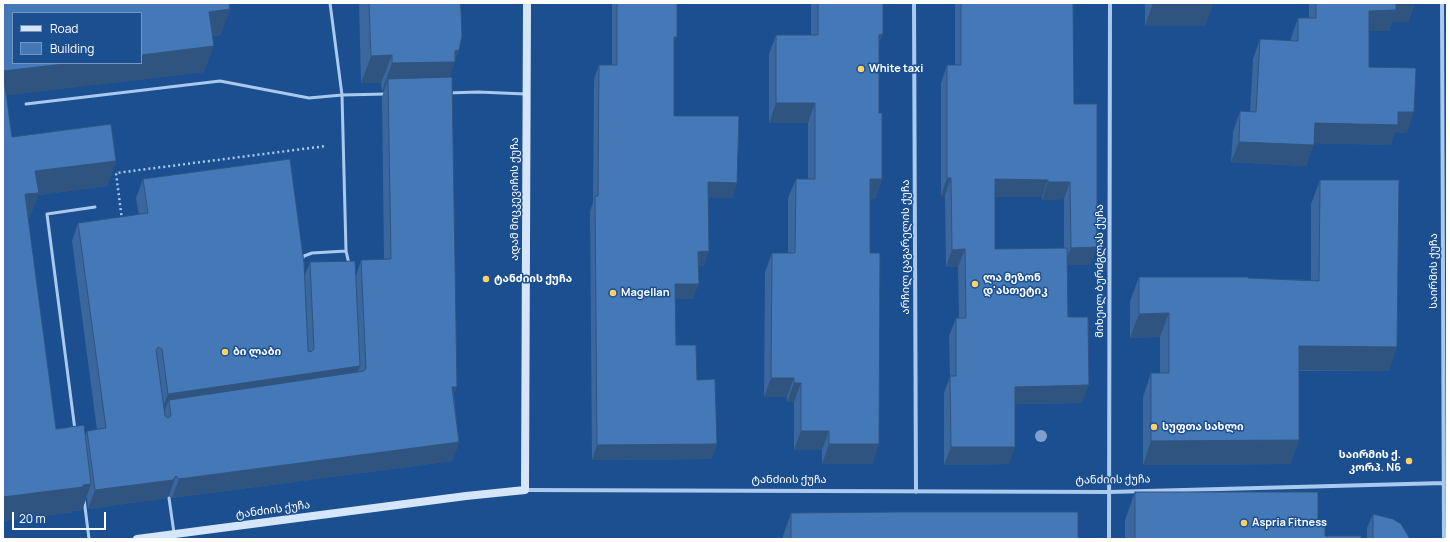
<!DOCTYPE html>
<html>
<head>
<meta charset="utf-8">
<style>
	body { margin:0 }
	#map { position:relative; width:1450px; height:542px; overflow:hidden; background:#1b4f8f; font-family:Manrope,sans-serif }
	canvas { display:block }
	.frame { position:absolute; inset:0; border:4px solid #fff; pointer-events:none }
	.legend { position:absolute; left:12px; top:12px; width:130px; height:52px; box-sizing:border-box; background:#1b4f8f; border:1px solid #7695bc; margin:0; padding:5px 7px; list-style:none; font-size:12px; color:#fff }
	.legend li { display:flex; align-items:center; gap:8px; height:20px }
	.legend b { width:20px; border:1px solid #7695bc }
	.scale { position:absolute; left:12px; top:512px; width:94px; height:18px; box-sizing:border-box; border:2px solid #fff; border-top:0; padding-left:5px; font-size:12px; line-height:14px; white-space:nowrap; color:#fff; -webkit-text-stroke:3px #1b4f8f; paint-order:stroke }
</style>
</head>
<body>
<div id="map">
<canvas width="1450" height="542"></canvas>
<div class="frame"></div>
<ul class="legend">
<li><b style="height:5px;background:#d6e6fa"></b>Road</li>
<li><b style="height:11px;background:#4478b7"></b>Building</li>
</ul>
<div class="scale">20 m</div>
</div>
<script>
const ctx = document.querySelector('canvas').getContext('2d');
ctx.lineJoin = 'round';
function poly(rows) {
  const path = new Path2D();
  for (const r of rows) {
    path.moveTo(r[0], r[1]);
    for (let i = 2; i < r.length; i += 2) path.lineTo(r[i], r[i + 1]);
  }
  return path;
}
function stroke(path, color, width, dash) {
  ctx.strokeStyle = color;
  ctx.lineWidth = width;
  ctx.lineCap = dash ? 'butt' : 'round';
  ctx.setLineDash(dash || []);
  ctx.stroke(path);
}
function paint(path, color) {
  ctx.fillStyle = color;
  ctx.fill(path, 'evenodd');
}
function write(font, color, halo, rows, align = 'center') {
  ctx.font = font + ' Manrope,"Noto Sans Georgian",sans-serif';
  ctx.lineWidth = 3;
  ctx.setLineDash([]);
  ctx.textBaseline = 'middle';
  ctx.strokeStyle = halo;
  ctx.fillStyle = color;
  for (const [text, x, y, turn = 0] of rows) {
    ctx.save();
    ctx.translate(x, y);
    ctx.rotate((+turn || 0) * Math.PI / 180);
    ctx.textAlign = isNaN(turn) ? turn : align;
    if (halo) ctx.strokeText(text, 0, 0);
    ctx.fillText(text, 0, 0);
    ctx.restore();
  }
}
const path = poly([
	[122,220,116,173,326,146]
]);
const lane = poly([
	[330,3,342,95,386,94],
	[448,93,478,92,526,94],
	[26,104,220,81,309,98,342,95,346,251,349,264],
	[301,261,304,256,312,253,346,251],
	[75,430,47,214,95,207],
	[169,498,174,533],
	[84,499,89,539]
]);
const street = poly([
	[914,3,916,492],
	[1442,3,1444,539],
	[525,490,1109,492,1444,483],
	[1109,539,1110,3]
]);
const secondary = poly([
	[137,539,466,496,525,490,527,3]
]);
const trees = [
	[1041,436]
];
const wall = poly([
	[3,3,221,35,212,36,204,72,6,95,12,137,116,161,107,186,38,195,29,218,28,218,56,429,85,436,87,431,97,430,72,241,78,223,139,215,136,198,143,179,304,277,310,262,356,276,361,260,384,260,382,97,384,91,382,91,381,83,361,83,359,3,460,3,459,50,449,77,454,396,459,442,452,461,172,498,169,495,166,498,88,509,87,497,82,510,74,511,74,512,3,521],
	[612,3,677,3,674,46,674,116,737,183,732,198,708,197,709,251,703,266,698,266,693,299,675,299,676,345,697,380,717,444,711,459,592,460,590,211,593,202,594,79,599,65,612,65],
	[811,3,883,3,879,47,879,113,882,179,875,199,870,199,870,253,879,444,872,464,822,464,822,450,794,450,794,402,787,402,787,397,764,397,765,272,772,253,788,253,788,198,796,179,808,179,808,123,769,123,769,54,776,35,811,35],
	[955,3,1073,3,1074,104,1097,247,1090,265,1067,265,1068,317,1082,403,1015,404,1009,464,944,465,944,393,950,377,949,336,956,318,959,318,958,267,946,267,945,196,941,196,941,83,947,65,955,65],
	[995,197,1042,197,1042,200,1064,199,1064,248,995,249],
	[1145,3,1213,3,1205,26,1145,26],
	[1309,3,1415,3,1408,22,1392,22,1389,31,1369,31,1369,67,1407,133,1395,132,1390,145,1314,143,1306,166,1231,162,1233,132,1240,111,1250,112,1253,59,1260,39,1291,41,1291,38,1298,18,1309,18],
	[1320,180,1389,371,1299,371,1299,440,1290,464,1143,465,1143,397,1151,373,1160,373,1160,337,1130,338,1130,301,1139,277,1248,278,1311,280,1311,204],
	[1135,492,1318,520,1325,536,1361,539,1125,539,1125,520],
	[791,513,1078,539,782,539],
	[1373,514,1410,539,1367,539,1367,528]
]);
const shadedWall = poly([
	[1153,3,1213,3,1205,26,1145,26],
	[1395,3,1415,3,1408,22,1392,22,1389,31,1362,31,1369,11],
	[230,9,221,35,200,37,209,12],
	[883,34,876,54,879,35],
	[674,37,677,37,671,52],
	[214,46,204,72,3,96,3,71,73,63,141,63,141,55],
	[459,50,445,90,388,79,384,91,382,91,392,63],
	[392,55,381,83,361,83,371,56],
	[776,103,815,103,808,123,769,123],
	[1398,112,1414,112,1407,133,1395,132,1390,145,1307,143,1315,123],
	[1239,142,1314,145,1306,166,1231,162],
	[116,161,107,186,38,195,29,218,16,220,25,194,35,171],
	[947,178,951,178,945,196,941,196],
	[870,179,882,179,875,199,863,199],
	[995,179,1048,180,1042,197,988,197],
	[708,182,737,183,732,198,703,197],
	[1048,182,1070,182,1064,199,1042,200],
	[1097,247,1090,265,1064,265,1071,248],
	[965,249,958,267,946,267,952,250],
	[709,251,703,266,693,267,698,252],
	[675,284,699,284,693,299,669,299],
	[1169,313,1160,337,1130,338,1139,314],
	[1299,346,1397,347,1389,371,1290,370],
	[360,366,353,384,169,400,164,412,161,413,168,394],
	[771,378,794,378,787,397,764,397],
	[794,383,801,383,794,402,787,402],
	[1089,385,1082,403,1008,404,1015,387],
	[452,387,457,387,450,406],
	[801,431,829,431,822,450,794,450],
	[1299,440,1290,464,1143,465,1151,441],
	[459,442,452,461,172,498,179,479],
	[717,444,711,459,592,460,597,445],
	[829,444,879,444,872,464,822,464],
	[951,447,1015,447,1009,464,944,465],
	[176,476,169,495,166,498,88,509,95,490],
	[91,484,82,510,74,511,74,512,3,521,3,497]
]);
const building = poly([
	[3,3,229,3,230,9,209,12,214,46,141,55,141,13,13,13,13,63,73,63,3,71,3,3],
	[369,3,460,3,461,10,462,36,459,50,455,51,455,62,392,63,392,55,371,56,369,3],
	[617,3,677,3,677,37,674,37,674,116,739,116,737,183,708,182,709,251,698,252,699,284,675,284,676,345,696,345,697,380,715,379,717,444,597,445,595,196,598,196,599,65,617,65,617,3],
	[818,3,883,3,883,34,879,35,879,113,882,113,882,179,870,179,870,253,880,253,879,444,829,444,829,431,801,431,801,383,794,383,794,378,771,378,772,253,795,253,796,179,815,179,815,103,776,103,776,35,818,35,818,3],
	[961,3,1073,3,1074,104,1097,104,1097,247,1071,248,1070,182,1048,182,1048,180,995,179,995,249,1067,248,1068,317,1088,317,1089,385,1015,387,1015,447,951,447,950,376,956,376,956,318,966,318,965,249,952,250,951,178,947,178,947,65,961,65,961,3],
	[1316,3,1396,3,1396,10,1369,11,1369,67,1416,68,1414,112,1398,112,1398,125,1315,123,1314,145,1239,142,1240,111,1256,112,1260,39,1298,41,1298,18,1316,18,1316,3],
	[3,71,12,137,111,124,116,161,35,171,39,193,25,194,56,429,84,425,91,484,83,485,83,487,3,497,3,71],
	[452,77,457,387,452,387,459,442,179,479,176,476,173,480,95,490,87,431,106,428,78,223,148,213,143,179,290,159,304,263,308,351,311,352,314,349,310,262,355,261,360,366,168,394,162,349,158,347,156,350,165,416,168,418,171,416,169,400,364,371,366,368,361,260,391,259,388,79,452,77],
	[1320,180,1399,180,1397,347,1299,346,1299,440,1151,441,1151,373,1169,373,1169,313,1139,314,1139,277,1248,277,1248,278,1319,281,1320,180],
	[1135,492,1318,492,1318,520,1325,520,1325,536,1361,536,1361,539,1135,539,1135,492],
	[896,512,1078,512,1078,539,791,539,791,513,896,512],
	[1373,514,1393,519,1401,524,1410,539,1373,539,1373,514]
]);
const markers = [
	[861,69,4,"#ffd166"],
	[486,279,4,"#ffd166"],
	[975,284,4,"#ffd166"],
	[613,293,4,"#ffd166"],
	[225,352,4,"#ffd166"],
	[1154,427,4,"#ffd166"],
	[1409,461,4,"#ffd166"],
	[1244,523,4,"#ffd166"]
];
const poiNames = [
	["White taxi",869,69],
	["ლა მეზონ",983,278],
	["დ'ასთეტიკ",983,291],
	["ტანძიის ქუჩა",494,279],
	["Magellan",621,293],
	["ბი ლაბი",233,352],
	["სუფთა სახლი",1162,427],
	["საირმის ქ.",1401,455,"right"],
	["კორპ. N6",1401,468,"right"],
	["Aspria Fitness",1252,523]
];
const streetNames = [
	["ადამ მიცკევიჩის ქუჩა",515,199,-90],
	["არჩილ ცაგარელის ქუჩა",906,247,-90],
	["მიხეილ ბურძგლას ქუჩა",1100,271,-90],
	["საირმის ქუჩა",1434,271,-90],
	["ტანძიის ქუჩა",789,480],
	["ტანძიის ქუჩა",1113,480,-1],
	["ტანძიის ქუჩა",273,510,-8]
];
stroke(path, '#a9c9ee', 2.5, [2, 3]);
stroke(lane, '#a9c9ee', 3);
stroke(street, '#a9c9ee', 4);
stroke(secondary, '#d6e6fa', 8);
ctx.fillStyle = '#7ea0ca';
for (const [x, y] of trees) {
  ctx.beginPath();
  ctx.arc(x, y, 6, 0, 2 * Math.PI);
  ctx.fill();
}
paint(wall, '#3a679d');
paint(shadedWall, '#305480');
paint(building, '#4478b7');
stroke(building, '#305480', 1);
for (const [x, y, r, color] of markers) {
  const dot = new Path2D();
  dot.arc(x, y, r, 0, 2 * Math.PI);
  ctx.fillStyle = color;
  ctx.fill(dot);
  stroke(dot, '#1b4f8f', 1.5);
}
write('bold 11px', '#fff', '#1b4f8f', poiNames, 'left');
write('11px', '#fff', '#1b4f8f', streetNames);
</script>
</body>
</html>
